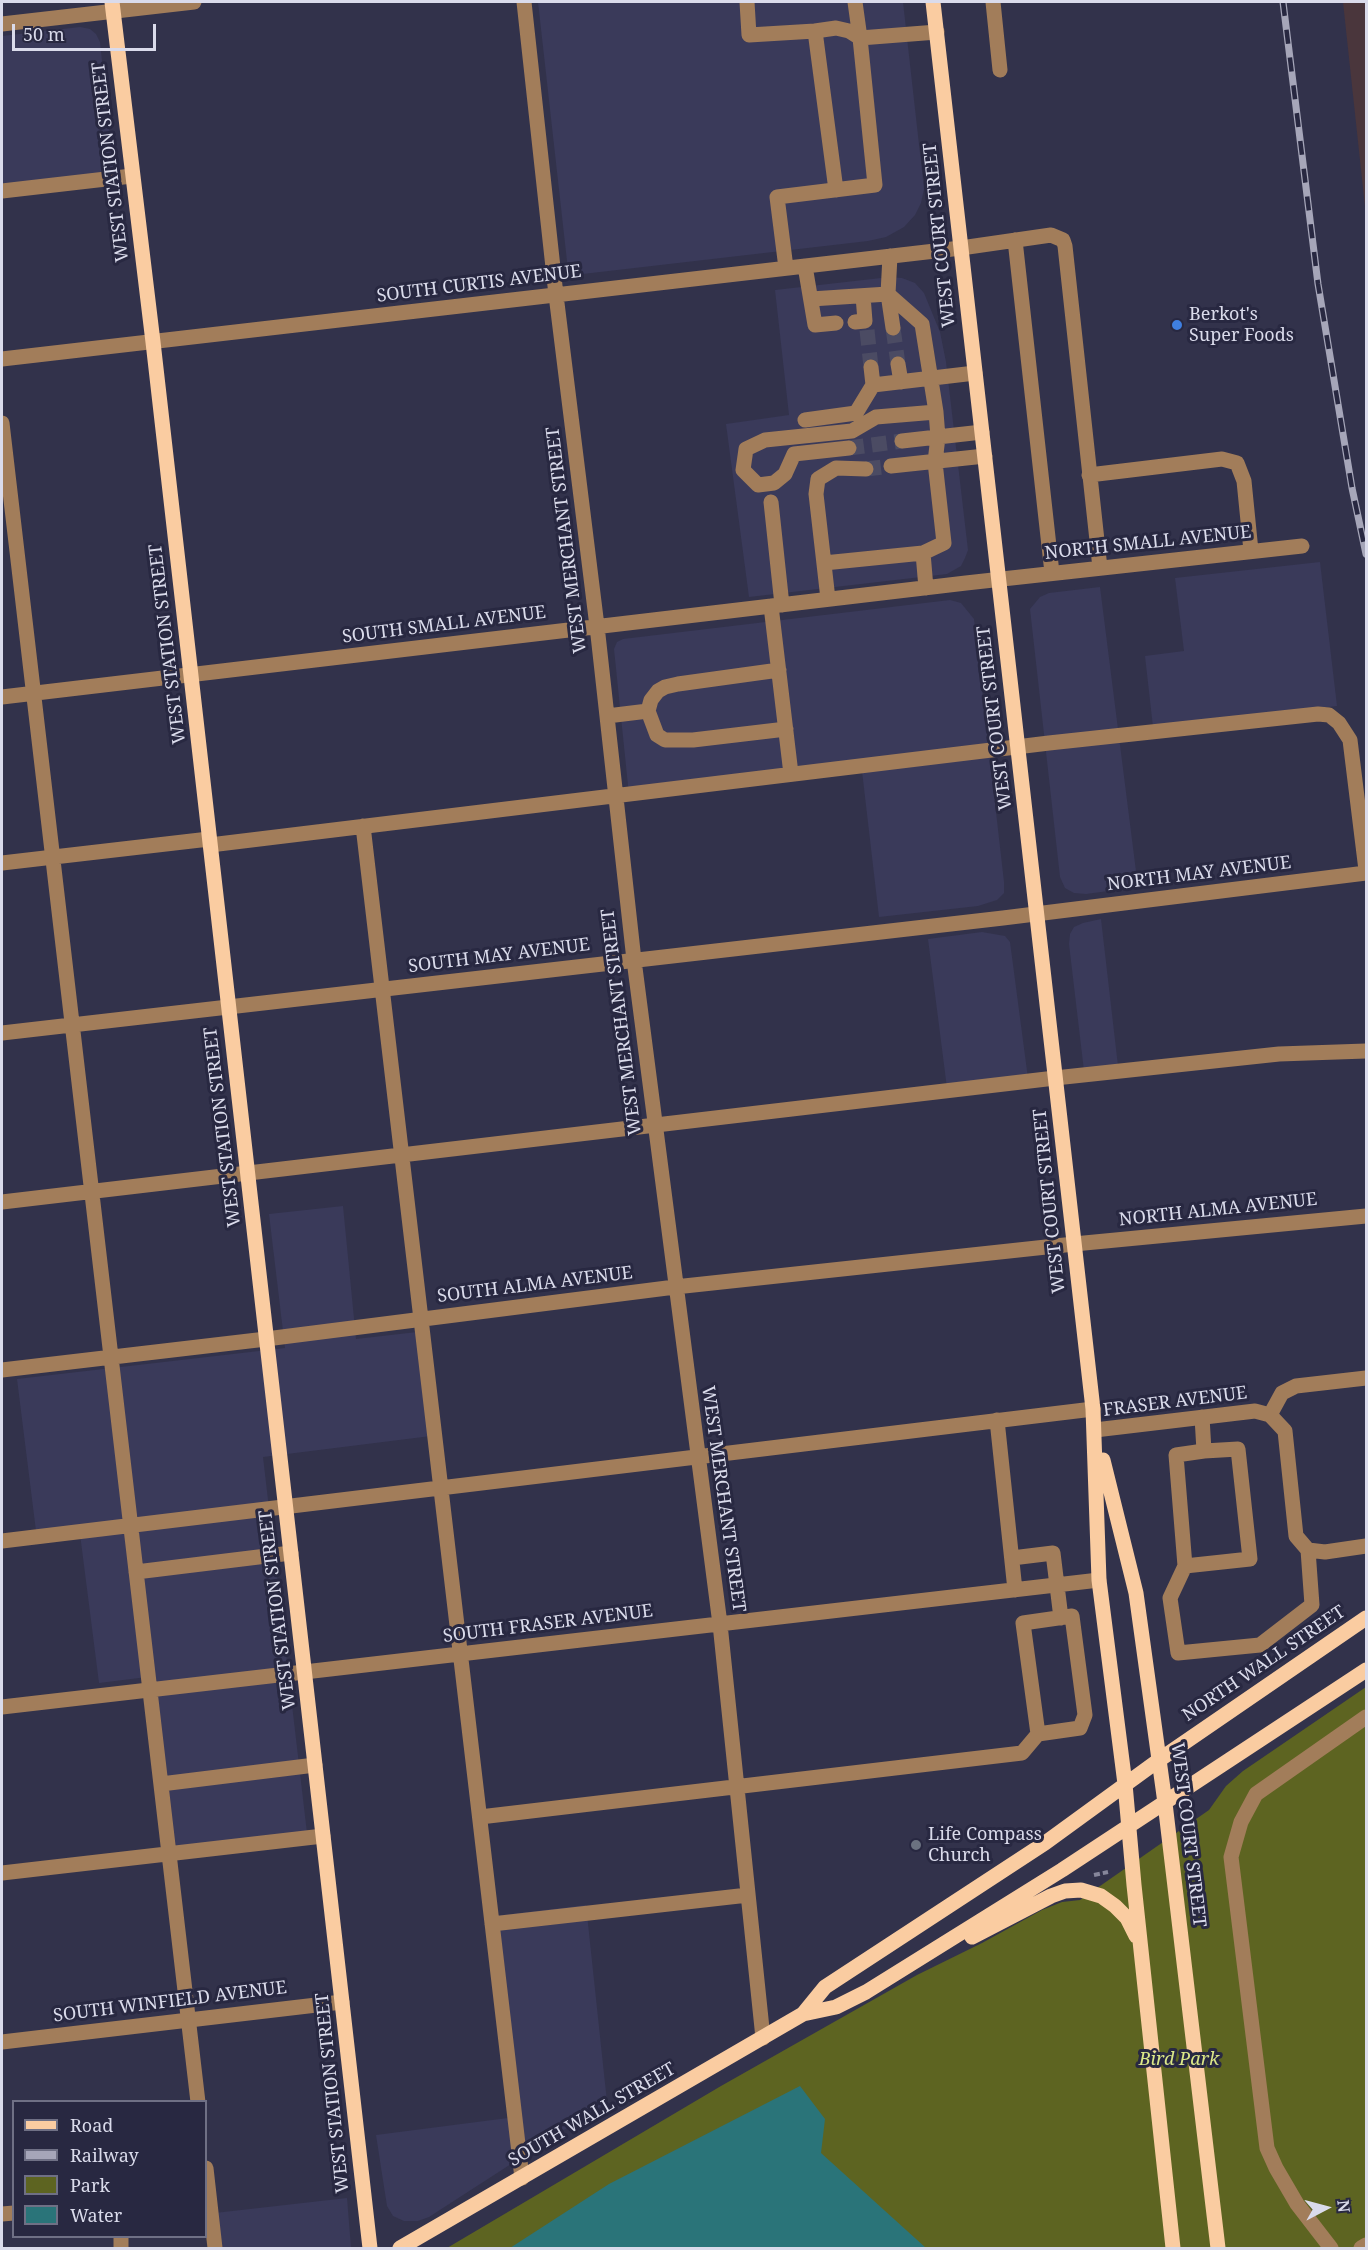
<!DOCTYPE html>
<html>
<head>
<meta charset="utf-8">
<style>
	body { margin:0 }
	#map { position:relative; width:1368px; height:2250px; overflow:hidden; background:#32324b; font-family:"Noto Serif",serif }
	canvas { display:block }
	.frame { position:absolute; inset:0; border:3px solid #dadbeb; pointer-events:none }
	.legend { position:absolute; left:12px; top:2100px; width:195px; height:138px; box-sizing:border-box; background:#282841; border:2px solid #6f7085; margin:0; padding:8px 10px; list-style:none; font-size:18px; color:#dadbeb }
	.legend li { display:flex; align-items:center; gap:12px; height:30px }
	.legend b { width:30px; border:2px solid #6f7085 }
	.north { position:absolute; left:1296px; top:2178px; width:60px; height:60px; -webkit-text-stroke:4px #282841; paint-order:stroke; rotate:84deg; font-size:16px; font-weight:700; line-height:24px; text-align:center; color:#dadbeb }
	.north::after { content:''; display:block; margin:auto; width:21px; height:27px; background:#dadbeb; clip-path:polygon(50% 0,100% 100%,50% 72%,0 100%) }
	.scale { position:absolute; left:12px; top:24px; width:144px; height:27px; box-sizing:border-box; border:3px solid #dadbeb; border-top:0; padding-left:8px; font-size:18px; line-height:21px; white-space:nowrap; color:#dadbeb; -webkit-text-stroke:4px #282841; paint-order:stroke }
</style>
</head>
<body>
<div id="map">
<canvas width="1368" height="2250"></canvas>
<div class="frame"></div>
<ul class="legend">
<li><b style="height:8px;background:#facca1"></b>Road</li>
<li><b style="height:8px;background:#a6a6b9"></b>Railway</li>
<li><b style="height:16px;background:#5d6421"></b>Park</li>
<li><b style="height:16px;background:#2a7479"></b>Water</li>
</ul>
<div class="north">N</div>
<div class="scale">50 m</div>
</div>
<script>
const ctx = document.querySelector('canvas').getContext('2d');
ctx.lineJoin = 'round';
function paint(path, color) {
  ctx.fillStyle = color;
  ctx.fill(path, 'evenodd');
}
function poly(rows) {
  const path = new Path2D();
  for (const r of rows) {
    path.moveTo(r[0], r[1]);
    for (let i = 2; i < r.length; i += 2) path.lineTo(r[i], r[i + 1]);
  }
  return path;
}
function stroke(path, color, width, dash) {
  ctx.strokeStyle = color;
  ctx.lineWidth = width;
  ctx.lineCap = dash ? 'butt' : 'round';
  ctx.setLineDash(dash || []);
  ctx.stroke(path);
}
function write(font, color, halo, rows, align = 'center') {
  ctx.font = font + ' "Noto Serif",serif';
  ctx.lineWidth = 6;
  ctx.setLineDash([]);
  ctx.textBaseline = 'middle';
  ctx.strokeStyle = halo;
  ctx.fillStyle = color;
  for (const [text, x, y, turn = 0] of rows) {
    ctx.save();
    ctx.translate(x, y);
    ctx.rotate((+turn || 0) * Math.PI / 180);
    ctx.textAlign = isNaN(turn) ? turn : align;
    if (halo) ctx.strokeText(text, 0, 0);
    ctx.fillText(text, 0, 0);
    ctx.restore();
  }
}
const built = poly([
	[538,2,903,2,924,189,921,203,915,215,904,227,886,237,868,241,574,275,568,270],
	[80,27,90,29,96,34,100,42,115,183,2,197,2,36],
	[890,277,902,278,915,283,924,293,940,332,946,362,968,550,965,558,961,566,947,574,749,597,726,424,789,415,775,290],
	[1320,562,1337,706,1153,727,1145,656,1184,651,1175,578],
	[1100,587,1138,887,1086,894,1074,893,1065,888,1060,877,1030,609,1040,597,1049,593],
	[950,600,961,603,974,619,1004,882,1004,893,997,900,978,906,879,917,862,771,629,795,614,649,617,642,623,639],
	[1101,919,1118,1066,1084,1071,1069,944,1070,934,1074,927,1083,923],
	[982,932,1005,936,1010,942,1029,1086,948,1096,928,939],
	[343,1206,356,1339,417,1332,431,1436,263,1457,307,1833,174,1847,155,1676,99,1683,80,1534,37,1539,17,1379,285,1348,269,1214],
	[586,1905,607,2102,429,2217,418,2221,404,2221,393,2216,387,2206,376,2135,508,2118,487,1917],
	[347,2198,351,2248,208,2248,206,2214]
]);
const education = poly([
	[1343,2,1366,2,1366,216]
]);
const green = poly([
	[1366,1687,1366,2248,447,2248,721,2086,917,1975,982,1943,1042,1910,1062,1902,1080,1900,1209,1810,1226,1786,1243,1771]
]);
const water = poly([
	[800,2086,825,2119,821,2153,926,2248,510,2248,609,2184]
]);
const minorTunnel = poly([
	[893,328,898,364],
	[867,330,871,367],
	[849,448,902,441],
	[866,469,891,466]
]);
const path = poly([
	[1094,1875,1108,1872]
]);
const minor = poly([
	[524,2,556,295,597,626,634,960,720,1624,763,2038],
	[747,2,749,35,815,31],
	[855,2,860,38],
	[993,2,1000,70],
	[2,24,194,2],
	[836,190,815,31,836,28,849,31,860,38],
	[2,191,132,176],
	[1015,240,1052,573],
	[805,266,815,325,836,323],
	[786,268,777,197,875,185,860,38,937,32],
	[888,294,893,328],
	[811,299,888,294,890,256],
	[855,322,865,321,863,296],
	[2,359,961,248,1051,235,1063,240,1065,246,1100,568],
	[898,364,901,382],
	[871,367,873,385,975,373],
	[805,420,856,413,873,385],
	[2,423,198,2102],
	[902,441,982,432],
	[849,448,794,454,785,474,774,483,758,485,743,470,746,449,765,440,852,431,876,417,936,412],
	[891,466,985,456],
	[1089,475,1222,459,1237,463,1244,481,1251,551],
	[771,502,782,605],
	[923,553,926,588],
	[824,563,923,553,944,543,935,462,938,437,936,412,922,324,888,294],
	[828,599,816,494,818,479,836,468,866,469],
	[771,606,791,774],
	[779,670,678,684,665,687,658,691,651,700,648,711,657,735,665,740,693,740,786,729],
	[2,697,966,583,1302,546],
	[607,716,648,711],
	[363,826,522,2178],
	[210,845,1049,743,1318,714,1329,715,1339,723,1350,740,1366,870],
	[2,863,209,839],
	[2,1033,1003,918,1366,873],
	[2,1202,1055,1078,1279,1054,1366,1051],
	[2,1370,266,1339,675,1287,1074,1244,1366,1216],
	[1270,1415,1282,1393,1296,1386,1366,1378],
	[1202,1417,1204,1451,1176,1455,1185,1566,1170,1598,1178,1653,1260,1645,1312,1605,1308,1550],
	[997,1420,1015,1590],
	[1095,1430,1255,1411,1270,1415,1285,1431,1296,1536,1308,1550,1325,1552,1366,1546],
	[2,1541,1093,1409],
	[1012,1558,1053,1553,1061,1618],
	[1185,1566,1250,1559,1238,1449,1204,1451],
	[136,1572,291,1553],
	[2,1707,1099,1580],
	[161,1784,315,1765],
	[480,1817,1022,1753,1038,1734,1080,1728,1085,1715,1072,1616,1023,1623,1038,1734],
	[2,1873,323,1836],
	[492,1924,748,1895],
	[2,2042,342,2002],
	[206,2168,215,2248],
	[2,2214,14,2213],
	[121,2236,121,2248],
	[1331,2248,1297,2204,1276,2168,1267,2148,1231,1857,1241,1822,1256,1794,1366,1717],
	[1361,2248,1366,2245]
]);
const major = poly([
	[112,2,153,342,370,2248],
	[933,2,1093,1409,1099,1580,1125,1784,1134,1885,1173,2248],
	[1103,1460,1136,1593,1165,1803,1218,2248],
	[972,1937,1051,1896,1065,1891,1081,1890,1101,1896,1115,1906,1127,1918,1136,1936],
	[803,2014,836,2007,866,1992,1062,1870,1366,1670],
	[400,2248,803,2014,825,1987,1045,1843,1159,1760,1366,1618]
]);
const rail = poly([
	[1283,2,1318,284,1352,488,1366,554]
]);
const markers = [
	[1177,325,6,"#3f7fe0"],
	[916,1845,6,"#6b7280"]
];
const streetNames = [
	["WEST STATION STREET",111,162,-97],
	["WEST COURT STREET",940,235,-96],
	["SOUTH CURTIS AVENUE",479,284,-7],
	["WEST MERCHANT STREET",567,540,-97],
	["NORTH SMALL AVENUE",1148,543,-6],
	["SOUTH SMALL AVENUE",444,625,-7],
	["WEST STATION STREET",168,644,-97],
	["WEST COURT STREET",995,718,-97],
	["NORTH MAY AVENUE",1199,874,-7],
	["SOUTH MAY AVENUE",499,956,-7],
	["WEST MERCHANT STREET",622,1022,-97],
	["WEST STATION STREET",223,1127,-97],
	["WEST COURT STREET",1050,1201,-96],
	["NORTH ALMA AVENUE",1218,1210,-6],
	["SOUTH ALMA AVENUE",535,1285,-7],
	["FRASER AVENUE",1175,1402,-7],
	["WEST MERCHANT STREET",723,1499,82],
	["WEST STATION STREET",278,1610,-97],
	["SOUTH FRASER AVENUE",548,1624,-7],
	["NORTH WALL STREET",1264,1664,-34],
	["WEST COURT STREET",1188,1835,83],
	["SOUTH WINFIELD AVENUE",170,2002,-7],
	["WEST STATION STREET",333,2093,-96],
	["SOUTH WALL STREET",592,2115,-30]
];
const poiNames = [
	["Berkot's",1189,315],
	["Super Foods",1189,336],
	["Life Compass",928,1835],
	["Church",928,1856]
];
const parkNames = [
	["Bird Park",1179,2060]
];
paint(built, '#3a3a5a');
paint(education, '#4a363c');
paint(green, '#5d6421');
paint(water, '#2a7479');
stroke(minorTunnel, '#4b4b63', 15, [15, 8]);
stroke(path, '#86869b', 4, [6, 3]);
stroke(minor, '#a27d5a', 15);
stroke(major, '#facca1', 15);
stroke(rail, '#a6a6b9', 7);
stroke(rail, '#282841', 4.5, [14]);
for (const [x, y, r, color] of markers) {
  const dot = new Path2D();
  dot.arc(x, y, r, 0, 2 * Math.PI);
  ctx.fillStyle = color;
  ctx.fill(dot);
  stroke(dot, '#282841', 2);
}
write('18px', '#dadbeb', '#282841', streetNames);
write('18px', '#dadbeb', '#282841', poiNames, 'left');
write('italic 18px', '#dce888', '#282841', parkNames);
</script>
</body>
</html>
